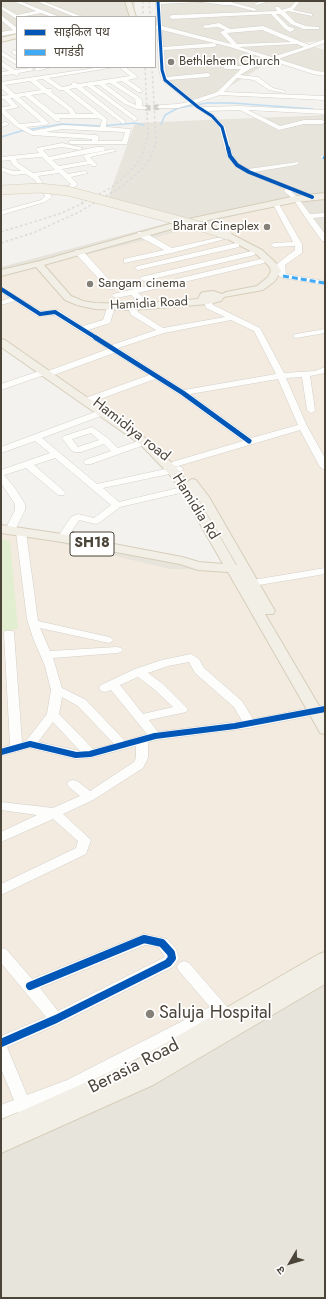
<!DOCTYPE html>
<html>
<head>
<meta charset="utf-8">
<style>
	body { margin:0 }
	#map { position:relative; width:326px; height:1299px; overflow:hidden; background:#f4f2ee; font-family:Jost,"Noto Sans Devanagari",sans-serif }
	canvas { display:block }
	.frame { position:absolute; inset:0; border:2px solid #4b4439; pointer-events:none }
	.legend { position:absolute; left:16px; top:16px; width:140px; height:52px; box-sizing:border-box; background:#fff; border:1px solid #b7b4b0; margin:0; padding:5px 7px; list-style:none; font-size:12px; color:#4b4439 }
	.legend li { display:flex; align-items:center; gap:8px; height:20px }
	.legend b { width:20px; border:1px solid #b7b4b0 }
	.north { position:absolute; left:270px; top:1243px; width:40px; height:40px; -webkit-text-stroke:3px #fff; paint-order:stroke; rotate:232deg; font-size:11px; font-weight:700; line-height:16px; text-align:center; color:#4b4439 }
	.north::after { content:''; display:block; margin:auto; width:14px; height:18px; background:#4b4439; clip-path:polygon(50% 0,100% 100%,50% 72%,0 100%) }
</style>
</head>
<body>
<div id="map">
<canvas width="326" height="1299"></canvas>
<div class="frame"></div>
<ul class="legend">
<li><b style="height:5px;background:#0057b8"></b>साइकिल पथ</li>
<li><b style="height:5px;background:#3fa9f5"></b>पगडंडी</li>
</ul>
<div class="north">उ</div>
</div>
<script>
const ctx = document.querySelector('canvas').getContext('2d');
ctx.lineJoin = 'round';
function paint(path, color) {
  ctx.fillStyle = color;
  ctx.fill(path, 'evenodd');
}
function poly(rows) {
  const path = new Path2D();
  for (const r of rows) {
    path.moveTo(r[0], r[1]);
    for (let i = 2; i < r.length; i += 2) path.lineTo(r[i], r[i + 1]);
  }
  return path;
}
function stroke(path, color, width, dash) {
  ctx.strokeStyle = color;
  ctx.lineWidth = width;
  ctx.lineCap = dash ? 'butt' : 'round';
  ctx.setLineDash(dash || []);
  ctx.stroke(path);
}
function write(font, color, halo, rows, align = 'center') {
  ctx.font = font + ' Jost,sans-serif';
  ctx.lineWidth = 3.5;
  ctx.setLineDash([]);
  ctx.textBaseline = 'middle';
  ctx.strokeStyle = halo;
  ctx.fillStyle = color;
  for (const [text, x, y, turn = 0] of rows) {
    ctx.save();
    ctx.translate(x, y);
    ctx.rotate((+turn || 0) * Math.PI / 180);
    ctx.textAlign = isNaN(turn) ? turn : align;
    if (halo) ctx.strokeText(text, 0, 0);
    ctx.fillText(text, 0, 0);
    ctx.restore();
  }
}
const residential = poly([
	[1,1,135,1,134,17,17,17,17,62,16,63,16,38,1,40],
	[159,1,325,1,325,40,301,43,325,50,325,72,303,69,274,59,219,93,194,104,165,80,160,56],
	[325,115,325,1298,1,1298,1,532,234,569,170,464,1,341,1,267,179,220,108,198,135,123]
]);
const commercial = poly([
	[296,199,325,242,325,975,1,1128,1,529,170,569,235,570,170,464,1,341,1,275,150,239]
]);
const green = poly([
	[1,539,10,541,18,629,1,631]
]);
const stream = poly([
	[161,124,165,115,178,108,207,103,232,103,313,109],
	[1,137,21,131,62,124,102,126,135,123,144,125]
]);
const minorTunnel = poly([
	[145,108,160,107]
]);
const minor = poly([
	[13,1,19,1,60,17,52,17,41,13,15,18,1,9,1,6,17,15,36,11,13,1],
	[36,1,42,1,83,17,75,17,36,1],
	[156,1,231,2,256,9,256,10,254,11,231,5,224,5,201,2,161,4,162,26,231,44,220,32,225,30,218,27,205,28,202,26,219,23,230,29,263,26,309,45,325,39,325,43,278,59,316,71,325,72,325,76,313,74,273,61,252,68,240,75,258,77,273,88,285,91,285,93,269,90,254,80,237,78,224,92,325,96,325,100,220,95,196,103,202,107,239,106,325,110,325,114,248,110,280,126,304,120,322,120,325,122,322,124,304,124,279,130,240,110,208,111,214,115,225,127,233,156,239,164,248,169,298,162,299,163,296,165,254,172,314,196,315,197,312,199,291,191,298,198,310,214,325,213,325,217,313,218,325,234,325,241,322,241,305,217,294,200,285,192,284,191,286,189,247,173,235,166,227,156,219,127,210,117,191,104,178,108,158,108,157,107,160,105,178,104,188,102,162,80,159,70,157,28,155,27,157,26,156,1],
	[162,30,230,47,267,59,248,66,224,66,224,68,226,69,241,69,217,92,193,100,169,80,208,77,211,75,208,73,167,77,165,70,164,50,214,47,217,45,214,43,163,47,162,30],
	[262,30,291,42,237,44,227,33,262,30],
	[297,44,304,47,272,57,239,47,297,44],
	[262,1,270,1,256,5,254,4,262,1],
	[296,1,300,1,293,10,312,14,312,16,288,11,285,12,295,22,306,26,319,27,319,29,303,29,291,24,280,14,276,14,289,27,294,28,294,30,290,32,285,29,271,14,172,19,169,17,172,15,277,11,275,7,279,7,282,10,291,7,296,1],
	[1,15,17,28,17,33,1,36,1,32,13,30,1,20,1,15],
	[14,50,17,52,17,56,11,52,14,50],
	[1,51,17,61,17,65,1,55,1,51],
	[1,61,15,70,31,68,34,70,19,73,17,76,13,74,1,76,1,72,9,71,1,66,1,61],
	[39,67,52,67,37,71,34,69,39,67],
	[101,67,115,67,49,78,62,87,72,85,71,84,74,82,78,84,130,76,119,67,125,67,137,76,137,78,128,80,142,90,142,92,138,92,122,81,116,82,139,97,142,101,142,106,147,107,147,109,137,109,125,104,99,85,93,85,137,118,138,119,135,121,87,86,82,87,125,121,126,122,123,124,76,88,69,89,107,119,106,127,131,129,127,144,71,144,69,143,69,141,92,141,92,139,32,135,17,127,1,113,1,107,11,106,4,99,1,100,1,96,9,95,1,88,1,82,101,67],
	[43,79,59,90,63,90,94,114,76,114,73,109,51,92,53,90,52,89,47,89,36,80,43,79],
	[30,81,41,90,15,94,5,85,30,81],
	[110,83,135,99,136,105,129,102,105,84,110,83],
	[45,93,69,111,70,114,55,114,31,95,45,93],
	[25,96,56,121,60,121,61,120,59,118,98,118,102,120,100,127,62,125,33,131,26,127,46,125,49,123,19,97,25,96],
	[10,98,13,98,41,122,20,124,5,110,19,107,10,98],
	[62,129,103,131,125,132,122,141,98,141,99,137,96,135,46,132,62,129],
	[6,122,8,123,8,125,1,127,1,123,6,122],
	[62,143,83,148,80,150,62,147,43,150,49,157,96,147,103,147,106,149,103,151,52,160,59,166,87,161,83,156,84,155,113,149,116,151,90,157,97,165,96,166,92,166,90,164,62,169,68,174,85,171,88,173,71,177,78,184,72,189,55,189,55,187,68,186,71,184,59,173,38,176,52,197,51,198,45,202,1,215,1,211,41,200,45,196,35,180,26,174,13,175,1,171,1,167,13,171,21,171,13,165,10,160,1,161,1,157,39,153,36,149,37,148,62,143],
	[42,157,55,170,33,173,18,163,16,159,42,157],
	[323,155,325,156,325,160,320,157,323,155],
	[274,203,279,204,302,244,302,253,285,265,286,274,325,281,325,285,283,278,279,276,277,264,295,250,295,246,274,247,270,245,274,243,293,242,273,204,274,203],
	[138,232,144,232,172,248,221,237,225,239,172,253,124,263,124,259,164,250,138,236,138,232],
	[236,243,239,243,239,247,138,270,134,268,138,266,236,243],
	[76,250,82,250,114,285,114,289,108,289,76,254,76,250],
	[252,251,255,251,255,255,144,281,140,279,141,277,252,251],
	[261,259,265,261,264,263,138,293,148,301,148,305,142,305,131,295,116,298,112,296,113,294,261,259],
	[1,287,41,311,58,310,83,326,103,320,108,305,114,305,115,307,110,323,88,330,112,345,156,330,131,315,128,307,129,305,135,305,138,312,163,328,225,317,206,308,204,301,208,299,211,299,213,305,260,328,284,373,315,371,325,367,325,373,310,376,315,410,314,412,311,413,307,410,302,377,286,378,307,426,325,458,325,470,320,467,300,430,178,466,172,466,170,464,172,462,243,441,180,395,155,379,89,403,83,403,82,401,83,399,149,375,114,353,51,376,44,375,1,390,1,384,42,370,48,371,108,349,54,315,37,316,15,301,1,305,1,301,10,298,1,292,1,287],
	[231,320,254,331,276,374,184,390,118,348,164,333,231,320],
	[278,379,298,425,251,438,190,394,278,379],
	[325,329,325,333,296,338,292,336,296,334,325,329],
	[103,409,106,410,107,412,106,414,42,438,97,484,179,466,184,469,179,472,103,488,119,502,186,486,189,487,191,489,189,491,120,507,99,523,96,524,79,520,66,540,58,540,57,538,71,517,78,514,94,518,111,505,55,458,34,465,64,491,66,493,64,495,58,495,26,468,4,475,15,488,25,504,25,510,15,530,10,533,7,532,5,530,15,510,15,504,1,483,1,470,50,453,35,441,1,453,1,447,103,409],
	[92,427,109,439,118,448,144,439,149,442,147,444,91,464,85,464,83,462,85,460,111,451,104,444,81,452,75,452,72,451,62,438,64,436,92,427],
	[91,433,99,440,78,447,72,439,91,433],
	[21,529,26,532,38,621,109,637,114,640,109,643,40,628,50,651,117,647,121,648,123,650,121,652,117,653,53,658,62,688,86,700,125,741,147,734,111,690,105,692,101,691,99,688,101,685,135,669,162,660,191,654,199,659,204,668,242,701,253,719,325,705,325,713,249,728,156,740,148,742,148,758,143,768,93,800,63,814,91,840,86,854,1,895,1,884,76,848,78,841,53,819,1,842,1,832,37,815,1,810,1,802,53,808,80,796,69,787,67,784,69,781,73,780,77,781,90,791,134,762,136,758,136,746,90,758,76,759,30,748,1,756,1,748,10,745,4,633,5,631,13,631,14,633,22,742,26,741,47,714,51,690,45,666,33,638,27,619,16,532,21,529],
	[189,662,195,673,234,707,242,721,158,732,149,720,186,712,188,709,163,684,148,673,168,666,189,662],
	[138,677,155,690,173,707,143,714,120,685,138,677],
	[62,697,78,706,114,744,93,749,59,714,62,697],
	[53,722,80,751,38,742,53,722],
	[325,568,325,574,253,586,248,583,253,580,325,568],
	[144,934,167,939,176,949,179,958,173,967,61,1023,7,1047,27,1095,67,1080,210,1007,179,971,177,967,179,963,184,961,189,963,229,1009,231,1013,229,1017,224,1019,218,1016,77,1090,31,1107,33,1110,30,1115,25,1117,20,1115,18,1112,1,1119,1,1105,14,1100,1,1069,1,1036,46,1017,1,963,1,948,6,949,32,979,144,934],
	[145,945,158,947,165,957,58,1011,40,988,145,945]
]);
const major = poly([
	[125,1,131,1,136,17,130,17,125,1],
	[17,34,17,38,1,42,1,38,17,34],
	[325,193,325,199,296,202,189,224,44,265,71,296,83,301,95,303,132,304,198,299,201,293,204,292,213,291,222,294,226,292,257,286,268,277,271,271,269,266,256,254,224,237,222,235,227,232,262,250,276,263,281,271,275,281,263,290,224,297,221,301,209,304,132,310,95,309,77,305,65,300,36,267,1,276,1,270,40,261,184,220,296,196,325,193],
	[1,339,5,340,148,440,177,468,187,482,192,479,196,480,209,497,275,611,273,614,265,614,325,716,325,734,320,733,318,729,228,572,198,570,180,564,62,542,1,533,1,525,62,534,182,557,199,562,223,564,180,489,169,474,140,444,1,347,1,339],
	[197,497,198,498,237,565,236,565,197,497],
	[325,952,325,984,153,1085,1,1153,1,1120,136,1060,319,954,325,952]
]);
const rail = poly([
	[143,1,143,17],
	[149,1,150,17],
	[81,203,107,190,121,180,136,165,143,153,148,135,145,67],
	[1,232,59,214,86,202],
	[1,243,33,233,79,212,121,187,143,168,151,157,156,142,152,67]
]);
const majorBridge = poly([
	[1,190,39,188,68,191,203,227,227,235]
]);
const quiet = poly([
	[323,157,325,158],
	[283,276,325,283]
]);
const cyclewayFar4 = poly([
	[158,1,162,70,165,80,198,107,212,116,222,127,228,149]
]);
const cyclewayFar3 = poly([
	[228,148,230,156,237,165,249,172,312,197],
	[1,289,40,314,55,312,98,339]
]);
const cyclewayFar2 = poly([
	[96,338,183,393,249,441]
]);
const cyclewayFar1 = poly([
	[1,752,30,744,76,755,90,754,155,736,235,726,325,709]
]);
const cycleway = poly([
	[1,1043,56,1019,168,963,172,958,171,953,162,943,144,939,30,986]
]);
const markers = [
	[171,62,4,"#868178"],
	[267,227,4,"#868178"],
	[90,284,4,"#868178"],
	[150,1014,5,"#868178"]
];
const farPoinames = [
	["Bethlehem Church",179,62],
	["Bharat Cineplex",259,227,"right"],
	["Sangam cinema",98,284]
];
const farStreetnames = [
	["Hamidia Road",149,304,-3]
];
const shields = [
	[92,544,44]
];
const shieldNames = [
	["SH18",92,544]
];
const streetNames = [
	["Hamidiya road",131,430,38],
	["Hamidia Rd",195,507,58]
];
const nearPoinames = [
	["Saluja Hospital",159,1014]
];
const nearStreetnames = [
	["Berasia Road",134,1067,-27]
];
paint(residential, '#e7e4dc');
paint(commercial, '#f3ebdf');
paint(green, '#e1eecf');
stroke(stream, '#c0ddf1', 1.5);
stroke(minorTunnel, '#d2cfca', 5.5, [5.5, 3]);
stroke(minor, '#d2d0cb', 1);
stroke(major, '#d6cebb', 2);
paint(minor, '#fdfdfc');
paint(major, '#f2efe6');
stroke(rail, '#dbdbda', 1.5, [2.5, 2.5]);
stroke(majorBridge, '#d6cebb', 10, []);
stroke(majorBridge, '#f2efe6', 9);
stroke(quiet, '#3fa9f5', 3, [6, 3]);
stroke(cyclewayFar4, '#0057b8', 3);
stroke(cyclewayFar3, '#0057b8', 4);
stroke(cyclewayFar2, '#0057b8', 5);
stroke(cyclewayFar1, '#0057b8', 6);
stroke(cycleway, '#0057b8', 8);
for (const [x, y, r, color] of markers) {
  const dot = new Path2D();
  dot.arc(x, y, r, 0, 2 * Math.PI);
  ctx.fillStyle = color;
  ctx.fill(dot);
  stroke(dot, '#fff', 1.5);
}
write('13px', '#4b4439', '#fff', farPoinames, 'left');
write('13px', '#4b4439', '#fff', farStreetnames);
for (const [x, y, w] of shields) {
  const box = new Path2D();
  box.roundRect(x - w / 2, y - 12, w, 24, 3);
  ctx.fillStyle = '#fff';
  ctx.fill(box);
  stroke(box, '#4b4439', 1);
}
write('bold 14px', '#4b4439', null, shieldNames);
write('15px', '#4b4439', '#fff', streetNames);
write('18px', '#4b4439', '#fff', nearPoinames, 'left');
write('18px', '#4b4439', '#fff', nearStreetnames);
</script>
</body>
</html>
